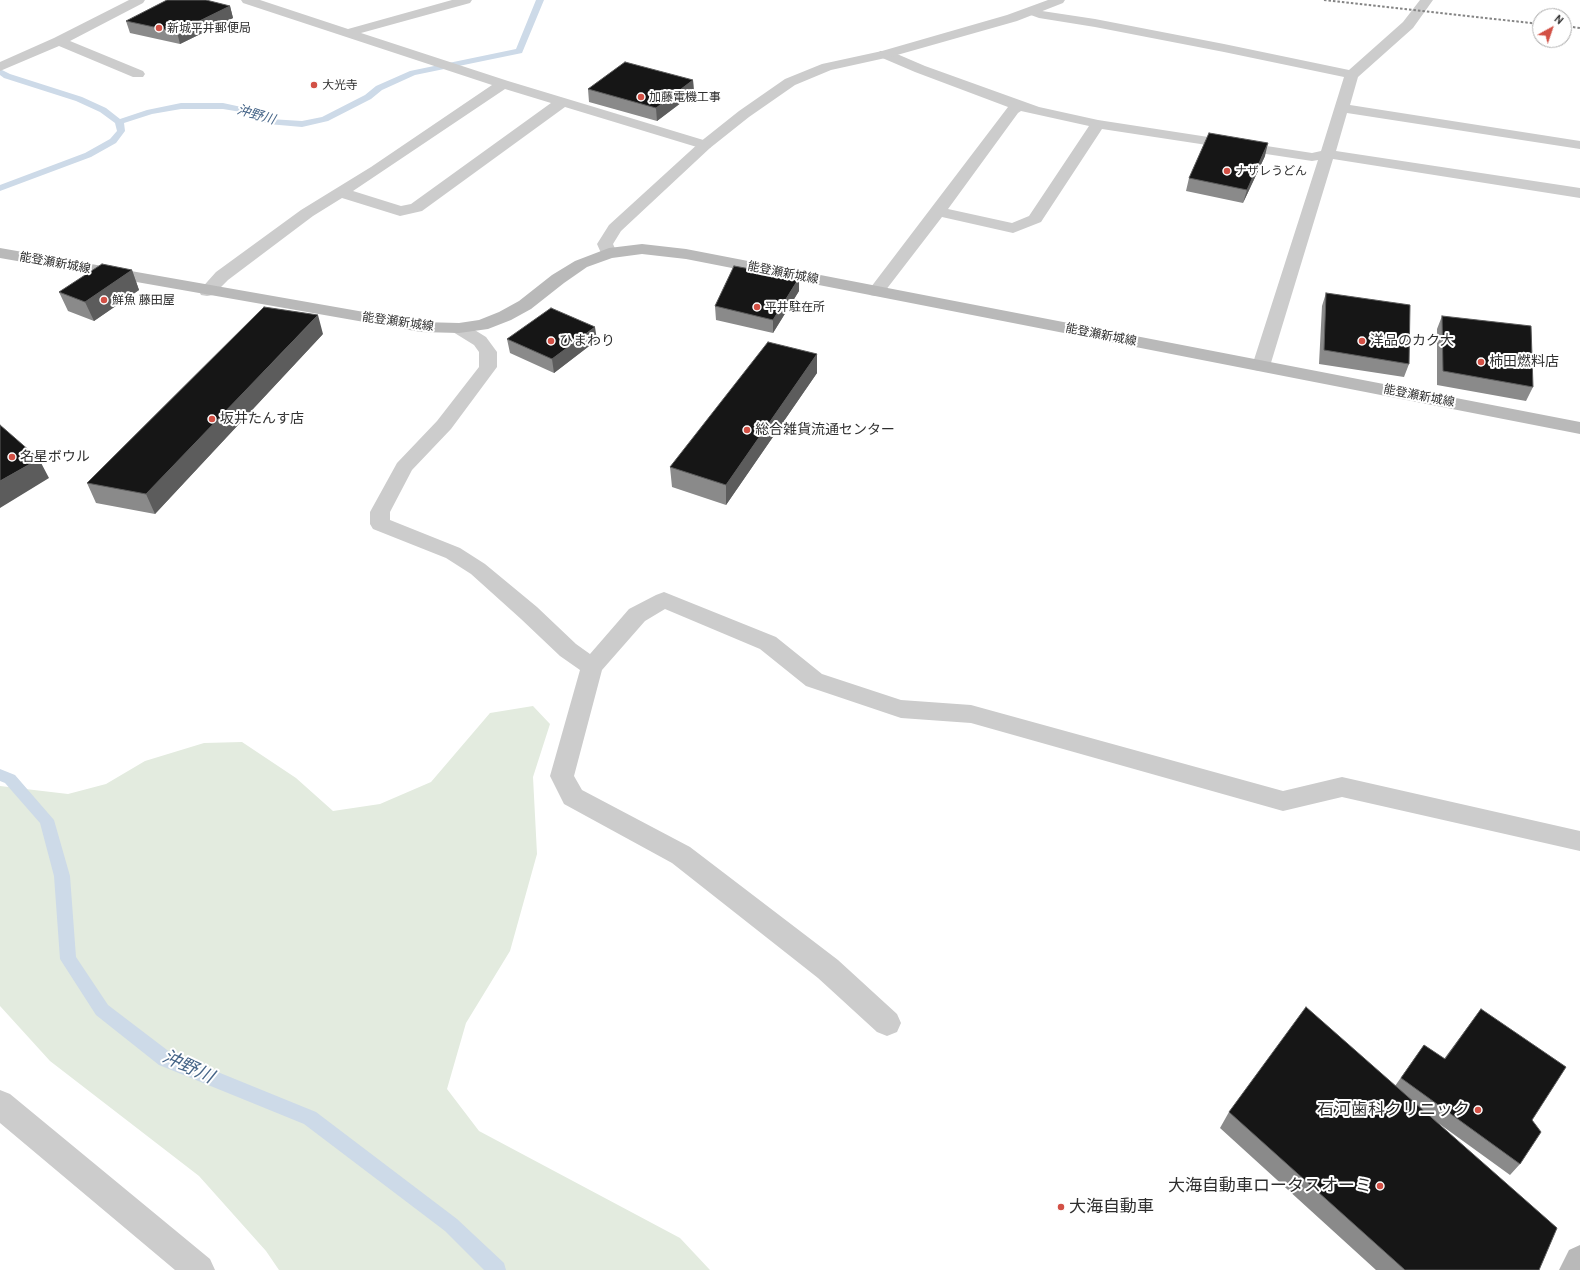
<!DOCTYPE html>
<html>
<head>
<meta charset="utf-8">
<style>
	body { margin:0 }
	#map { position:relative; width:1580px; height:1270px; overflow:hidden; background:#fff; font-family:Cabin,sans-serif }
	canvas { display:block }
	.north { position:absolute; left:1532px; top:8px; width:40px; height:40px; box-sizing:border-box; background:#fff; border:1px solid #acacac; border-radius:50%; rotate:40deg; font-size:11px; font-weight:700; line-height:16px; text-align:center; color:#2f2f2f }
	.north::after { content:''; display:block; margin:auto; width:14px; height:18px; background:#d25045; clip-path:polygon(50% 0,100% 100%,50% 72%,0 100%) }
</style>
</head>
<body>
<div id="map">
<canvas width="1580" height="1270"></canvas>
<div class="north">N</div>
</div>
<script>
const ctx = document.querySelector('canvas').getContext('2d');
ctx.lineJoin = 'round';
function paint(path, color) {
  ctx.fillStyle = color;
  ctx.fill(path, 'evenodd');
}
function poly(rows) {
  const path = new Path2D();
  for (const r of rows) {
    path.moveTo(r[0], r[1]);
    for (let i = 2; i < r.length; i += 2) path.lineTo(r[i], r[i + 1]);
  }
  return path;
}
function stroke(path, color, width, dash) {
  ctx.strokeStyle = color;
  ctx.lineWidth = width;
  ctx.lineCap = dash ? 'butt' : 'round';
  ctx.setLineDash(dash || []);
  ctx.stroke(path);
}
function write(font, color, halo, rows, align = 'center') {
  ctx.font = font + ' Cabin,"Noto Sans JP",sans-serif';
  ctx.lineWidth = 4;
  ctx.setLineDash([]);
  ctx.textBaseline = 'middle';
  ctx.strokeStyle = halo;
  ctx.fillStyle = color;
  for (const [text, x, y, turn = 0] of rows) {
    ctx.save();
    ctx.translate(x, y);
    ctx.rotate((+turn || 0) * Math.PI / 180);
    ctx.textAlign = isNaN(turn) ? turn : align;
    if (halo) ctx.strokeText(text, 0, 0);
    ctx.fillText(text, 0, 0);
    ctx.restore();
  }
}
const green = poly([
	[533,706,550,724,533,777,537,854,510,951,466,1023,447,1089,479,1131,680,1238,710,1270,279,1270,266,1251,199,1176,50,1061,0,1006,0,786,68,794,106,784,145,761,204,743,242,742,296,778,333,811,380,804,431,782,490,713]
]);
const stream = poly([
	[536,0,544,0,522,53,415,75,382,90,371,99,328,121,302,127,268,124,241,112,223,109,181,109,152,114,124,123,125,131,116,143,91,157,0,191,0,185,85,153,110,139,117,131,115,123,100,112,76,101,4,78,0,75,0,69,10,74,82,97,106,108,120,119,147,110,181,103,223,103,246,108,270,119,302,121,322,117,365,95,376,86,410,71,516,49,536,0],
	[0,769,15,775,54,820,70,876,76,957,108,1005,171,1053,316,1112,457,1219,504,1263,506,1270,484,1270,445,1231,304,1124,159,1065,96,1015,60,959,54,876,40,823,5,783,0,781,0,769]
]);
const minor = poly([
	[129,0,145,0,143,3,70,41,143,71,145,74,143,77,133,77,59,46,0,71,0,62,54,38,129,0],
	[241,0,260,0,348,29,452,0,472,0,470,3,361,33,508,81,710,142,712,145,710,148,705,149,700,148,565,107,422,211,400,216,342,198,313,216,228,280,213,295,207,296,201,295,199,291,216,272,301,210,371,167,492,85,243,3,241,0],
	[505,89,551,103,411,204,401,206,353,191,505,89],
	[1420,0,1433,0,1413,28,1358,77,1350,105,1580,141,1580,149,1347,113,1336,151,1580,188,1580,198,1333,159,1270,366,1267,370,1261,371,1255,370,1252,366,1318,160,1312,161,1102,129,1041,222,1013,233,942,217,882,295,876,296,870,295,868,291,1008,107,915,72,880,57,878,54,880,51,890,51,925,66,1039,107,1098,120,1312,153,1321,151,1344,77,1224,52,1095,27,1039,18,1028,14,1026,11,1028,8,1032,7,1042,11,1095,19,1224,44,1349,70,1403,22,1420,0],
	[1021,111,1089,126,1029,216,1012,223,948,209,1018,113,1021,111],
	[459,323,465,324,486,337,497,352,497,367,451,429,412,470,390,512,390,520,460,548,485,564,537,607,576,644,590,654,629,609,656,595,664,592,776,637,822,674,901,700,971,705,1283,791,1342,777,1580,831,1580,851,1342,797,1283,811,971,723,901,718,806,686,760,649,665,609,645,621,602,670,574,776,582,790,690,847,838,960,897,1014,901,1023,897,1032,887,1036,877,1032,818,978,672,863,564,804,550,776,580,670,560,656,521,619,471,574,446,558,373,529,370,524,370,512,397,463,437,421,479,367,479,352,474,345,453,332,450,328,453,324,459,323],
	[0,1090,10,1094,210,1259,215,1270,175,1270,0,1123,0,1090]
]);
const tertiary = poly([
	[1048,0,1065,0,1063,3,1017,21,890,57,831,70,795,85,749,117,710,148,621,231,613,244,617,253,615,256,609,258,603,256,601,253,597,244,609,225,700,142,739,111,785,79,822,64,882,51,1007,15,1048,0]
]);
const secondary = poly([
	[642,244,686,249,1580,422,1580,434,686,259,642,254,612,258,587,267,564,283,531,309,511,320,488,329,459,333,421,332,0,258,0,248,421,322,459,323,479,320,499,312,519,301,552,275,575,261,609,248,642,244],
	[1580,1245,1580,1270,1559,1270,1569,1250,1580,1245]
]);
const rail = poly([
	[1324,0,1540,24],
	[1564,26,1580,28]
]);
const wall = poly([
	[230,6,233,18,180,44,130,33,126,21],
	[693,80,694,93,657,121,589,102,588,89],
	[1265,156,1243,203,1186,191,1189,178],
	[132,270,139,290,94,321,68,311,59,292],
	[799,291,773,333,716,320,715,306],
	[1326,293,1409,364,1404,377,1319,364,1322,306],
	[1442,316,1533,387,1526,401,1437,385,1437,329],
	[323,334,155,514,96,503,87,483],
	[507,339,597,340,554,373,510,353],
	[817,354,817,373,726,505,672,487,670,467],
	[1481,1009,1532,1120,1520,1164,1510,1175,1434,1120,1539,1270,1376,1270,1220,1128,1229,1112,1395,1086,1424,1045,1444,1059]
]);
const shadedWall = poly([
	[230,6,233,18,180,44,177,32],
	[693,80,694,93,657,121,656,108],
	[1268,143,1265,156,1243,203,1247,190],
	[132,270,139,290,94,321,85,302],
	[799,278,799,291,773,333,773,320],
	[318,315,323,334,155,514,146,494],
	[595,327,597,340,554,373,552,359],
	[817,354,817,373,726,505,726,485],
	[39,459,49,478,0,508,0,481]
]);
const building = poly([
	[167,0,206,0,230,6,177,32,126,21,167,0],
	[625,62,693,80,656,108,588,89,625,62],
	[1209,133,1268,143,1247,190,1189,178,1209,133],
	[102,264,132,270,85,302,59,292,102,264],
	[734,266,799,278,773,320,715,306,734,266],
	[1326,293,1410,305,1409,364,1324,350,1326,293],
	[264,307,318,315,146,494,87,483,264,307],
	[551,308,595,327,552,359,507,339,551,308],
	[1442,316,1531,326,1533,387,1443,371,1442,316],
	[768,342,817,354,726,485,670,467,768,342],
	[0,425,39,459,0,481,0,425],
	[1306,1007,1557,1228,1539,1270,1405,1270,1229,1112,1306,1007],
	[1481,1009,1566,1067,1532,1120,1541,1132,1520,1164,1401,1078,1424,1045,1445,1059,1481,1009]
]);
const markers = [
	[159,28,4,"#d25045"],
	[314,85,4,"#d25045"],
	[641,97,4,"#d25045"],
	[1227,171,4,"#d25045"],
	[104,300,4,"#d25045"],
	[757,307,4,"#d25045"],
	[551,341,4,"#d25045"],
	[1362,341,4,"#d25045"],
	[1481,362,4,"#d25045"],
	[212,419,4,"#d25045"],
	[747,430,4,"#d25045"],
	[12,457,4,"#d25045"],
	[1478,1110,4,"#d25045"],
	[1380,1186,4,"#d25045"],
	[1061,1207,4,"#d25045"]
];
const farPoinames = [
	["新城平井郵便局",167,28],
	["大光寺",322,85],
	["加藤電機工事",649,97],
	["ナザレうどん",1235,171],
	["鮮魚 藤田屋",112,300],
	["平井駐在所",765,307]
];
const farStreetnames = [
	["能登瀬新城線",55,263,10],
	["能登瀬新城線",783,273,11],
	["能登瀬新城線",398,322,8],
	["能登瀬新城線",1101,335,11],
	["能登瀬新城線",1419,396,11]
];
const farWaternames = [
	["沖野川",256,115,16]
];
const poiNames = [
	["ひまわり",559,341],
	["洋品のカク大",1370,341],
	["柿田燃料店",1489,362],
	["坂井たんす店",220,419],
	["総合雑貨流通センター",755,430],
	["名星ボウル",20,457]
];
const nearPoinames = [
	["石河歯科クリニック",1470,1110],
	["大海自動車ロータスオーミ",1372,1186],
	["大海自動車",1069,1207,"left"]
];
const nearWaternames = [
	["沖野川",188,1067,25]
];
paint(green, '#e3ebdf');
paint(stream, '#cddae8');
paint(minor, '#ccc');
paint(tertiary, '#ccc');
paint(secondary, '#b9b9b9');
stroke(rail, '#848484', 2, [2.5, 2]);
paint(wall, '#8a8a8a');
paint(shadedWall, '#5c5c5c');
paint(building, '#161616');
stroke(building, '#5c5c5c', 1);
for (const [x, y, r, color] of markers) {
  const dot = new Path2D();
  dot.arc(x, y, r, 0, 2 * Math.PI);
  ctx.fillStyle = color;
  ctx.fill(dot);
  stroke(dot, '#fff', 1.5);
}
write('12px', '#2f2f2f', '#fff', farPoinames, 'left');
write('12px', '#2f2f2f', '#fff', farStreetnames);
write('italic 13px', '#466588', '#fff', farWaternames);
write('14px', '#2f2f2f', '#fff', poiNames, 'left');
write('17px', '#2f2f2f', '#fff', nearPoinames, 'right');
write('italic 18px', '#466588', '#fff', nearWaternames);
</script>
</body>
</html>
